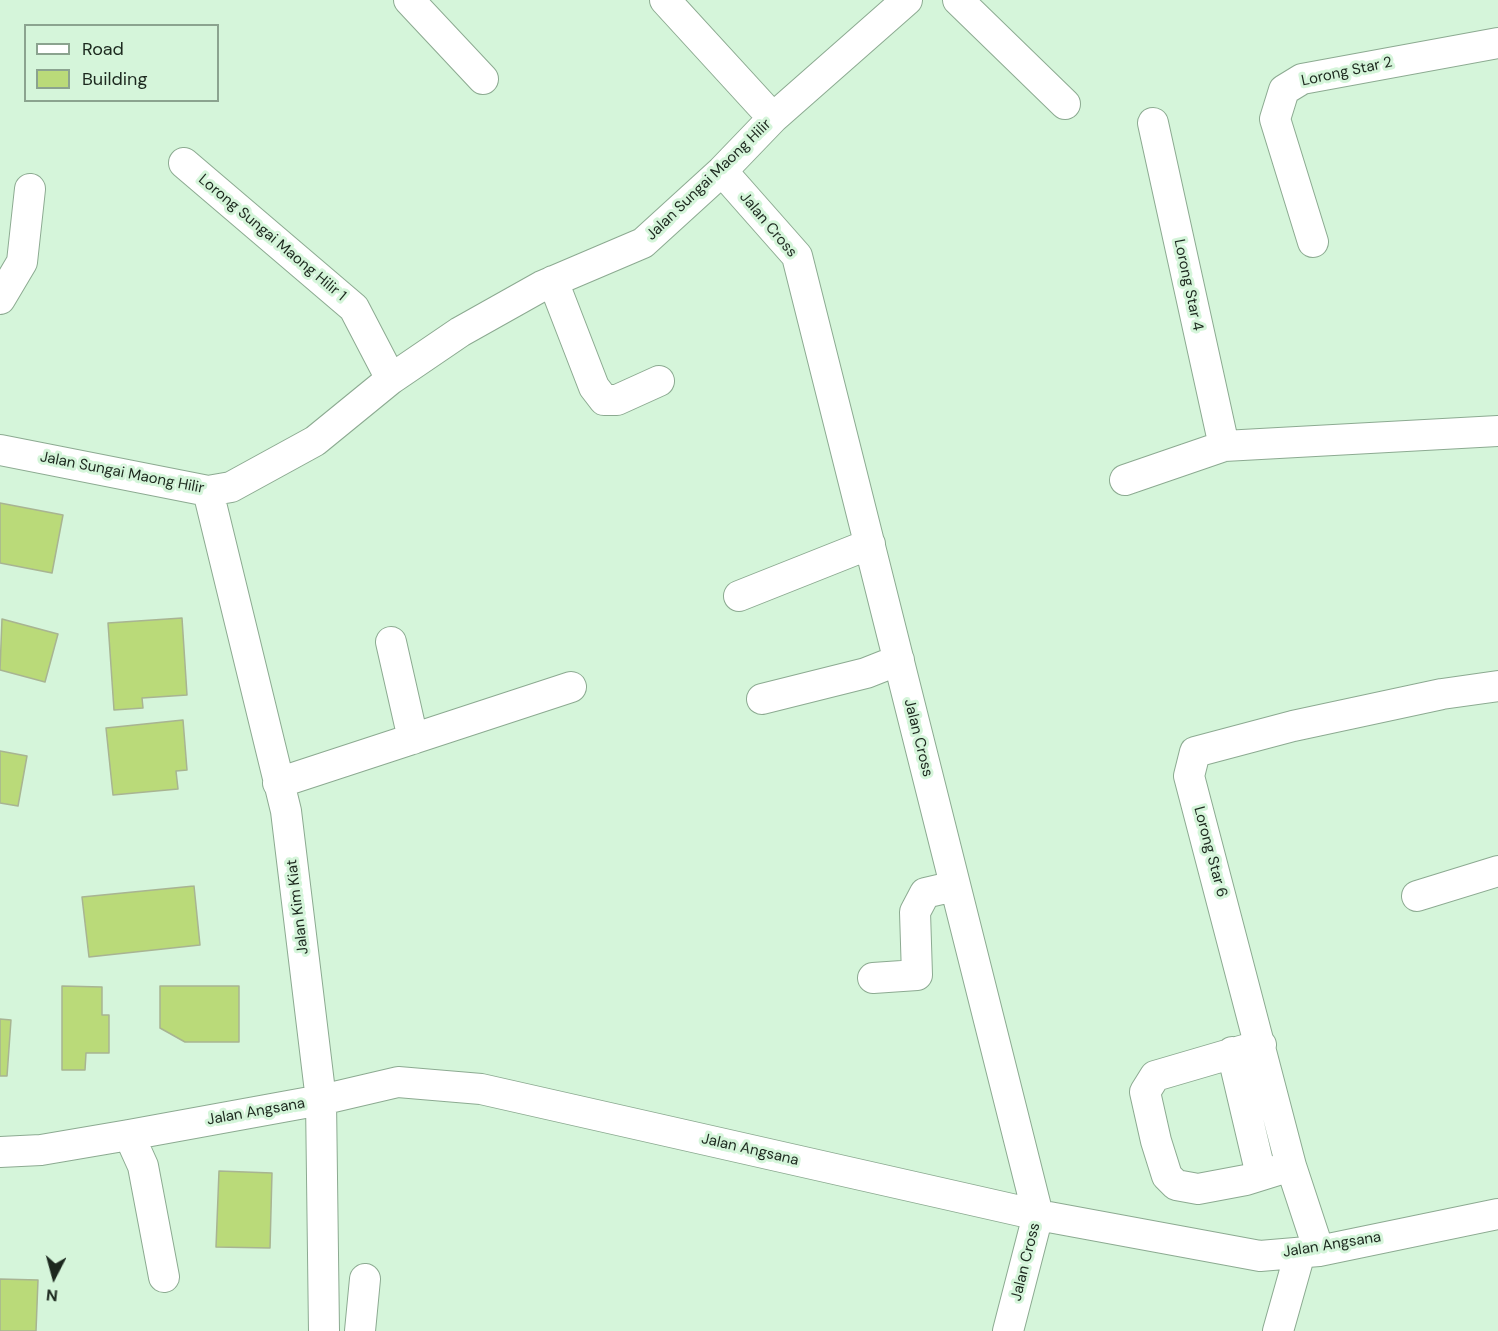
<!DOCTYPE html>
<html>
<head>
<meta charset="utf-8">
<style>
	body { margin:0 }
	#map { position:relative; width:1498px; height:1331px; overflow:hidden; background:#d5f5da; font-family:"DM Sans",sans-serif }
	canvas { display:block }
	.legend { position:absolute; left:24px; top:24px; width:195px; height:78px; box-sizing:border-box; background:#d5f5da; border:2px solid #8ba38f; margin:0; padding:8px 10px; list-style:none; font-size:18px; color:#1c281e }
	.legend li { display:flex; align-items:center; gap:12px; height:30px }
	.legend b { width:30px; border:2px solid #8ba38f }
	.north { position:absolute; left:24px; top:1247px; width:60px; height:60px; -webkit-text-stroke:4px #d5f5da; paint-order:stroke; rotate:186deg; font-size:16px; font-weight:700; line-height:24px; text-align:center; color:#1c281e }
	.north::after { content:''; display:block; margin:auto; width:21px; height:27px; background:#1c281e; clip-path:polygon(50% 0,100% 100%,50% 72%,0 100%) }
</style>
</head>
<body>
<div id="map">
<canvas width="1498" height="1331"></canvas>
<ul class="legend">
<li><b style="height:8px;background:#fff"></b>Road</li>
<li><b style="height:16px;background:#bada79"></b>Building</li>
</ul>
<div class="north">N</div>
</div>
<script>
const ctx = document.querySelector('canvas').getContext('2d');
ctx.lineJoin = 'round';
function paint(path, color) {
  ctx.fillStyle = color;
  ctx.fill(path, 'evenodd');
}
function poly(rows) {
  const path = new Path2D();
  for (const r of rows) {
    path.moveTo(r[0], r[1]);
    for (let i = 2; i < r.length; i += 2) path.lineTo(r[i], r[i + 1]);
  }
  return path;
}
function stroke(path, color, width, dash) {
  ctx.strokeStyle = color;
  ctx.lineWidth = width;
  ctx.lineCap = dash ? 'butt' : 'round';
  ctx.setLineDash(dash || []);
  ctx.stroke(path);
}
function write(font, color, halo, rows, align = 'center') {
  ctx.font = font + ' "DM Sans",sans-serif';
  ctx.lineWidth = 6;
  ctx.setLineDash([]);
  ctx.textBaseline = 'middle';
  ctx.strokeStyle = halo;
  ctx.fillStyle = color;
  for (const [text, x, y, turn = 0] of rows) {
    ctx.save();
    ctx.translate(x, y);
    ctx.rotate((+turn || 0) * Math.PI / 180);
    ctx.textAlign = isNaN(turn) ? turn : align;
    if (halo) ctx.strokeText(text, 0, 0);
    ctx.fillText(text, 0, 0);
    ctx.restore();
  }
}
const building = poly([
	[0,503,63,515,52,573,0,563,0,503],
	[182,618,187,695,142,698,143,708,114,710,108,623,182,618],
	[2,619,58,634,45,682,0,670,2,619],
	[183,720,187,770,176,771,178,789,113,795,106,728,183,720],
	[0,751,27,756,18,806,0,803,0,751],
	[194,886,200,945,89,957,82,897,194,886],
	[62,986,102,987,102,1015,109,1015,109,1053,86,1053,85,1070,62,1070,62,986],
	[160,986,239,986,239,1042,185,1042,160,1028,160,986],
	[0,1019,11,1020,7,1076,0,1076,0,1019],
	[219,1171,272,1173,270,1248,216,1247,219,1171],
	[0,1279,38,1280,36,1331,0,1331,0,1279]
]);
const minor = poly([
	[409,0,483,79],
	[665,0,773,118],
	[958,0,1065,104],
	[1153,123,1224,446],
	[184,163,354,308,391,379],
	[722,171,797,256,1038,1215,1008,1331],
	[1313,242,1275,119,1284,90,1302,79,1498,43],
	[553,281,594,387,604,400,617,400,659,381],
	[0,299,22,262,30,189],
	[0,450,208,491,231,487,315,441,391,379,460,332,542,286,643,243,722,171,773,118,907,0],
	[1125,480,1224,446,1498,431],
	[208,491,286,811,321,1100,324,1331],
	[739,596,870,544],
	[391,642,413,739],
	[762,699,866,673,899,660],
	[278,783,571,687],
	[1417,896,1498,871],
	[873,978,917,975,915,912,925,893,955,886],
	[1261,1045,1155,1076,1145,1092,1156,1141,1167,1176,1176,1185,1198,1189,1246,1180,1291,1166],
	[1232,1052,1261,1175],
	[129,1135,143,1166,164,1277],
	[0,1152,41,1150,129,1135,321,1100,398,1082,481,1089,1038,1215,1260,1256,1319,1251,1498,1214],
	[1319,1251,1291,1166,1189,776,1195,752,1293,726,1442,694,1498,686],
	[360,1331,365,1279],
	[1278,1331,1300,1253]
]);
const streetNames = [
	["Lorong Star 2",1347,72,-12],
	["Jalan Sungai Maong Hilir",709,180,-44],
	["Jalan Cross",768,225,50],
	["Lorong Sungai Maong Hilir 1",272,238,40],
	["Lorong Star 4",1188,285,78],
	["Jalan Sungai Maong Hilir",122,473,11],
	["Jalan Cross",918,738,76],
	["Lorong Star 6",1210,852,75],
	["Jalan Kim Kiat",298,907,-97],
	["Jalan Angsana",256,1112,-10],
	["Jalan Angsana",750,1150,13],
	["Jalan Angsana",1332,1245,-9],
	["Jalan Cross",1026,1262,-76]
];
paint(building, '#bada79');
stroke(building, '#a8b492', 1.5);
stroke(minor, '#8caa91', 32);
stroke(minor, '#fff', 30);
write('15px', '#1c281e', '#d5f5da', streetNames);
</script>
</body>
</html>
